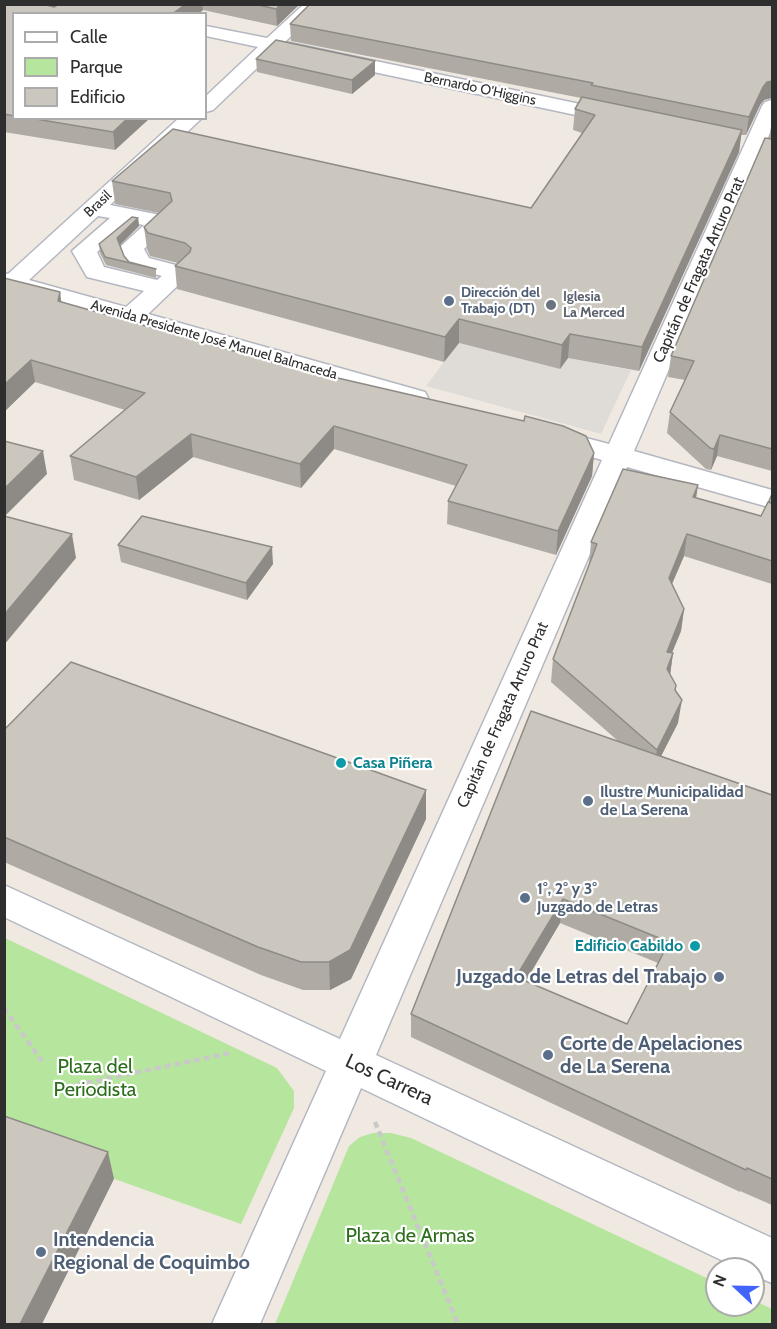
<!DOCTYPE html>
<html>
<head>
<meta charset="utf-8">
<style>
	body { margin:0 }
	#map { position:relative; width:777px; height:1329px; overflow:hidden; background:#efe9e1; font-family:Cabin,sans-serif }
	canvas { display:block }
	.frame { position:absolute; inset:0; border:6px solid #2e2e2e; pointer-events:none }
	.legend { position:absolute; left:12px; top:12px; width:195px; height:108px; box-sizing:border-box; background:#fff; border:2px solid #ababab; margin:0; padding:8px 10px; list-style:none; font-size:18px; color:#2e2e2e }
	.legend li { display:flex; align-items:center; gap:12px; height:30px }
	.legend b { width:30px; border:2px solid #ababab }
	.north { position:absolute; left:705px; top:1257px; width:60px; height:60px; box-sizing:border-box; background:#fff; border:2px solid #ababab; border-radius:50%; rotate:292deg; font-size:16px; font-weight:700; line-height:24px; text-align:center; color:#2e2e2e }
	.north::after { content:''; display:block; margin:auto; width:21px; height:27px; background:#4264fb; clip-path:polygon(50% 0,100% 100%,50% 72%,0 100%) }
</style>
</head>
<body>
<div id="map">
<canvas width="777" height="1329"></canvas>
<div class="frame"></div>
<ul class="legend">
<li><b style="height:8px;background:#fff"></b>Calle</li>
<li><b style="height:16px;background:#b6e59e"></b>Parque</li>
<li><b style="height:16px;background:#cbc7bf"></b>Edificio</li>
</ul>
<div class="north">N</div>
</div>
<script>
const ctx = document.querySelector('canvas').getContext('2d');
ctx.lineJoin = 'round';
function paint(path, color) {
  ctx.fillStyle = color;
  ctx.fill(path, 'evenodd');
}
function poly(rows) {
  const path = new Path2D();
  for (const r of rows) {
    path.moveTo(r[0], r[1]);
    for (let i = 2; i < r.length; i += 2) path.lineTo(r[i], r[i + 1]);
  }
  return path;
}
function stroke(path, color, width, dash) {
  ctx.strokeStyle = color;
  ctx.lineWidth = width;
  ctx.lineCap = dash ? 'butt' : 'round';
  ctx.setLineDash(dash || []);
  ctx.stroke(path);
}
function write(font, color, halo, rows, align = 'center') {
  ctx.font = font + ' Cabin,sans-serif';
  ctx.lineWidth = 4.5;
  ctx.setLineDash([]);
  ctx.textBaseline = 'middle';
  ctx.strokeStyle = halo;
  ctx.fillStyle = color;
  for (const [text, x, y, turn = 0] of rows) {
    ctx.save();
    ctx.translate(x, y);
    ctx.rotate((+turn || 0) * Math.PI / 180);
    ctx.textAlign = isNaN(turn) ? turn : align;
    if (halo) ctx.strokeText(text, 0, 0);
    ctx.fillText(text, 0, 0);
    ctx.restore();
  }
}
const green = poly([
	[5,938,277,1068,294,1091,294,1108,241,1224,5,1140],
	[373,1133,391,1133,411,1138,717,1283,717,1305,753,1305,753,1300,772,1309,772,1324,275,1324,349,1146,360,1137]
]);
const plaza = poly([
	[458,343,560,369,568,358,631,370,601,434,426,386]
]);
const path = poly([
	[4,1008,42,1061],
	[57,1089,230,1053],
	[375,1122,458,1324]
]);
const minor = poly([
	[304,4,324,4,285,42,618,112,625,114,628,118,625,122,618,124,275,51,213,110,206,112,206,96,258,47,206,36,206,26,267,38,304,4],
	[772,100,772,128,634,451,772,490,772,508,627,467,376,1055,772,1238,772,1283,753,1275,753,1269,740,1269,361,1088,260,1324,212,1324,326,1071,4,917,4,885,340,1039,602,460,538,442,534,436,538,430,548,428,609,444,762,106,765,102,772,100],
	[179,118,202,118,110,205,170,217,173,222,144,249,149,258,187,268,191,273,148,314,425,392,428,398,425,404,415,406,405,404,17,291,4,297,4,273,8,274,179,118],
	[98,216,110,218,72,251,87,277,144,291,126,307,29,280,98,216],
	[132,223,144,225,120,247,127,263,131,268,162,276,157,280,104,267,97,252,132,223]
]);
const wall = poly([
	[4,4,54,7,59,4,300,4,277,26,203,10,198,14,14,14,14,118,150,118,115,150,4,132],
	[290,24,764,100,760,105,746,135,741,135,739,152,639,371,568,358,560,369,459,343,444,362,177,289,175,266,178,263,150,256,147,249,144,227,159,213,115,204,112,181,531,208,582,133,573,130,575,109,581,98,291,41],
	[256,59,375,61,375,75,352,94,257,72],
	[772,121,772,471,717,456,711,470,706,469,667,433,670,412,685,380,668,377,671,356,769,139],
	[138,218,139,226,120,245,124,256,129,262,156,269,156,278,106,265,100,253,99,244],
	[4,278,62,302,594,453,592,476,556,555,447,524,448,501,456,486,334,449,301,488,193,457,139,500,74,480,70,456,125,410,35,382,4,412],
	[772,494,772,584,684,556,672,584,684,609,681,631,672,653,673,653,670,674,675,691,678,723,661,756,772,795,772,1205,740,1191,740,1192,411,1037,411,1014,618,741,551,682,553,659,590,565,589,564,591,542,696,498,761,516],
	[560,923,658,963,627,1024,526,981],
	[118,545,273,564,247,600,121,562],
	[4,730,426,819,351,979,330,990,303,990,261,975,4,862]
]);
const shadedWall = poly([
	[186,4,202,4,203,10,198,14,172,14],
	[281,4,300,4,277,26,276,9],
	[375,61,375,75,352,94,352,80],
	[772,81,772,98,764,100,760,105,746,135,749,117,763,87,767,82],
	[128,118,150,118,115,150,113,132],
	[742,130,739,152,639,371,642,347],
	[138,218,139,226,118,247,117,238],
	[60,292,63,314,58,301],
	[459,319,459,343,444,362,445,337],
	[570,334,568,358,560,369,562,345],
	[31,360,35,382,4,412,4,385],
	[334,426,334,449,301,488,300,464],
	[191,434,193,457,139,500,136,477],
	[720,435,717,456,711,470,714,449],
	[43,451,47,474,4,517,4,489],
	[594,453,592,476,556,555,558,531],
	[698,485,695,506,693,497],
	[72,534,76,558,4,645,4,615],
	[687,534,684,556,665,600,669,578],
	[272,547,273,564,247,600,246,583],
	[684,609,681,631,663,674,667,652],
	[673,653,670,676,667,669],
	[682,700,678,723,653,772,657,750],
	[426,790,426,819,351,979,330,990,329,962],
	[563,899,560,923,514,1001,516,977],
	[108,1152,114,1179,42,1324,20,1324]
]);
const building = poly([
	[4,4,43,4,54,7,59,4,186,4,172,14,14,14,14,116,4,114,4,4],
	[254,4,281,4,276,9,254,4],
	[310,4,772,4,772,81,767,82,763,87,749,117,591,85,593,83,290,24,310,4],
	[276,40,375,61,352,80,256,59,276,40],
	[582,97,742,130,642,347,570,334,562,345,459,319,445,337,175,266,190,252,191,248,185,243,148,233,144,227,172,201,170,193,112,181,173,129,531,208,595,115,575,109,582,97],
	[30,118,128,118,113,132,30,118],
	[765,138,772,139,772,449,720,435,714,449,710,448,670,412,694,361,671,356,765,138],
	[132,217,138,218,117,238,124,256,129,262,156,269,105,257,99,244,132,217],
	[4,278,60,292,58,301,290,367,524,421,525,416,563,426,586,436,594,453,558,531,448,501,467,465,334,426,300,464,191,434,136,477,70,456,145,393,31,360,4,385,4,278],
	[4,441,43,451,4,489,4,441],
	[623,469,698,485,693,497,761,516,768,502,771,503,769,501,772,494,772,561,687,534,669,578,684,609,667,652,673,653,667,669,676,685,675,690,682,700,657,750,553,659,597,544,591,542,623,469],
	[4,516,72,534,4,615,4,516],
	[142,516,272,547,246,583,118,545,142,516],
	[71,662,426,790,350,950,329,962,301,962,258,947,4,837,4,730,71,662],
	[531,711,772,795,772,1179,747,1168,746,1170,411,1014,531,711],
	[563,899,669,942,627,1024,516,977,563,899],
	[4,1116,108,1152,20,1324,4,1324,4,1116]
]);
const markers = [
	[449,301,6,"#5c6f8a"],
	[551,305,6,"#6b7280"],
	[341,763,6,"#0f9aa8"],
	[588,801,6,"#5c6f8a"],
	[525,898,6,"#5c6f8a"],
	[695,946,6,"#0f9aa8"],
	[719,977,6,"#5c6f8a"],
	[548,1055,6,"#5c6f8a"],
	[41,1252,6,"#5c6f8a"]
];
const farStreetnames = [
	["Bernardo O'Higgins",480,89,12],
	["Brasil",98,204,-43],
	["Avenida Presidente José Manuel Balmaceda",214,340,16]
];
const farServicenames = [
	["Dirección del",461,293],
	["Trabajo (DT)",461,309]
];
const farWorshipnames = [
	["Iglesia",563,297],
	["La Merced",563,313]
];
const streetNames = [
	["Capitán de Fragata Arturo Prat",699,270,-66],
	["Capitán de Fragata Arturo Prat",503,715,-66]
];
const cultureNames = [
	["Casa Piñera",353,763],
	["Edificio Cabildo",683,946,"right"]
];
const serviceNames = [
	["Ilustre Municipalidad",600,792],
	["de La Serena",600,810],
	["1°, 2° y 3°",537,889],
	["Juzgado de Letras",537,907]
];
const nearServicenames = [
	["Juzgado de Letras del Trabajo",707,977,"right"],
	["Corte de Apelaciones",560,1044],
	["de La Serena",560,1067],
	["Intendencia",53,1240],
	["Regional de Coquimbo",53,1263]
];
const nearParknames = [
	["Plaza del",95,1067],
	["Periodista",95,1090],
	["Plaza de Armas",410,1236]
];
const nearStreetnames = [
	["Los Carrera",389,1080,25]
];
paint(green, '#b6e59e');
paint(plaza, '#dfdcd8');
stroke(minor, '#b4b7c1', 3);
stroke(path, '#c9c9c9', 4.5, [6, 4]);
paint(minor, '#fff');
paint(wall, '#afaba4');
paint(shadedWall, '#8e8b86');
paint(building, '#cbc7bf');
stroke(building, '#8e8b86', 1.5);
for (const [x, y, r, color] of markers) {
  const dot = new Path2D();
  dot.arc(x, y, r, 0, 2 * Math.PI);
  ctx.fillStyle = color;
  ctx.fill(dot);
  stroke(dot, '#fff', 2);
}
write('14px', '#2e2e2e', '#fff', farStreetnames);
write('bold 14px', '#4e5e75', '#fff', farServicenames, 'left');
write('bold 14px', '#5b616d', '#fff', farWorshipnames, 'left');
write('16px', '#2e2e2e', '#fff', streetNames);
write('bold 16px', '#0d838f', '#fff', cultureNames, 'left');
write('bold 16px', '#4e5e75', '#fff', serviceNames, 'left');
write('bold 20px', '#4e5e75', '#fff', nearServicenames, 'left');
write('20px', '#2c6e1b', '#fff', nearParknames);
write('20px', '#2e2e2e', '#fff', nearStreetnames);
</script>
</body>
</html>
